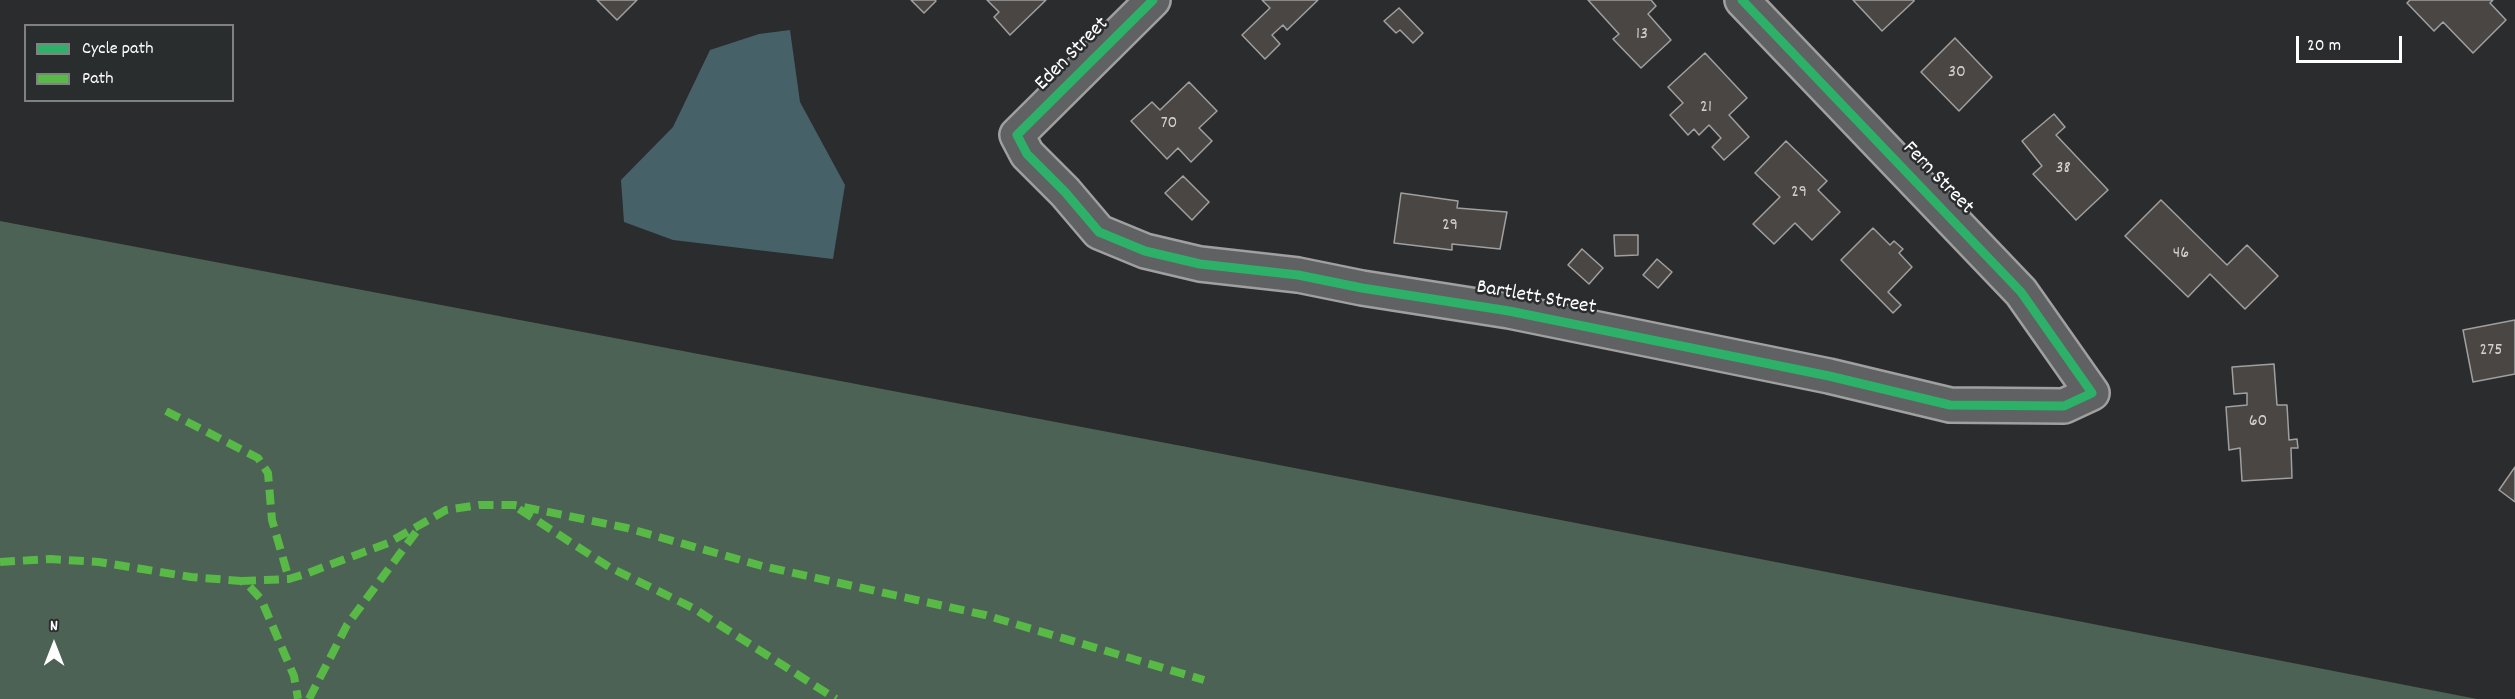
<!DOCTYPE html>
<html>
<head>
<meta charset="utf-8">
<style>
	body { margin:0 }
	#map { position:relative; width:2515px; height:699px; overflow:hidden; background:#2b2c2d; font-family:Dekko,sans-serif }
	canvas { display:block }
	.legend { position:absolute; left:24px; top:24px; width:210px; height:78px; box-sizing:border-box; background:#2a2d2e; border:2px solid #7f8182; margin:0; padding:8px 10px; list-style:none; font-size:18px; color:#fff }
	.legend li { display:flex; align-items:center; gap:12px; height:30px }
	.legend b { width:30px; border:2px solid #7f8182 }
	.north { position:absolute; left:24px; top:615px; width:60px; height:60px; -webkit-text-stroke:4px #2a2d2e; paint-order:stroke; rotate:0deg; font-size:16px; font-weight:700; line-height:24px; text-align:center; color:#fff }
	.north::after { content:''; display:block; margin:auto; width:21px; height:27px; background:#fff; clip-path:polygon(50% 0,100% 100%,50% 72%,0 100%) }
	.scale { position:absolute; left:2296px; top:36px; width:106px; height:27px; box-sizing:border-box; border:3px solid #fff; border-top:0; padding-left:8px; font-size:18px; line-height:21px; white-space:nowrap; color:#fff; -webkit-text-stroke:4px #2a2d2e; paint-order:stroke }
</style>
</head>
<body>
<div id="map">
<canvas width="2515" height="699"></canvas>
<ul class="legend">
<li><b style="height:8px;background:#2db169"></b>Cycle path</li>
<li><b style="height:8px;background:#58b947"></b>Path</li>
</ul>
<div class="north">N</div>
<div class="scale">20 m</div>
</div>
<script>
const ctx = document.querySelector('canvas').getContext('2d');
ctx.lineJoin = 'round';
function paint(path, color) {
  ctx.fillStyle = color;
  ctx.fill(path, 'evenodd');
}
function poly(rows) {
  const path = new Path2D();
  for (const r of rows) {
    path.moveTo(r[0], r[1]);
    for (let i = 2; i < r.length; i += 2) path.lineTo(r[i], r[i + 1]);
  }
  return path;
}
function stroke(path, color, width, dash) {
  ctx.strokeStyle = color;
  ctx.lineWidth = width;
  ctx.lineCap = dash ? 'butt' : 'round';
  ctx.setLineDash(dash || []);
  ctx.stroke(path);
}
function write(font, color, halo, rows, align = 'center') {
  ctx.font = font + ' Dekko,sans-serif';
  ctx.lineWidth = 5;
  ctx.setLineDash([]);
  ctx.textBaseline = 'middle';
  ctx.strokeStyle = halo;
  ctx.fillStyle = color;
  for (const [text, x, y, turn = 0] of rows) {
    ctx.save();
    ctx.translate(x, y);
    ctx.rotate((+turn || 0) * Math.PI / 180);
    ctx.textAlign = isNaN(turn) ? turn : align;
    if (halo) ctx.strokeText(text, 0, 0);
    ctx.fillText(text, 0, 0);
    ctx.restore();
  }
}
const green = poly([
	[0,221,1187,447,2477,699,0,699]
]);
const water = poly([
	[790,30,800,102,845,185,833,259,673,240,624,222,621,180,673,127,710,50,759,34]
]);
const building = poly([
	[597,0,637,0,617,20,597,0],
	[911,0,935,0,936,1,924,13,911,0],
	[987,0,1046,0,1010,35,994,17,999,12,987,0],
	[1262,0,1318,0,1287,30,1283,25,1272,35,1280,44,1265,59,1242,35,1270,8,1262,0],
	[1588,0,1651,0,1656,6,1648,14,1671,40,1641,68,1613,39,1619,34,1588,0],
	[1853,0,1914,0,1914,1,1882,31,1853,0],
	[2410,0,2493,0,2490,3,2506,20,2473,53,2443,22,2434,31,2407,3,2410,0],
	[1399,8,1423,33,1413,43,1400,30,1396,33,1384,21,1399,8],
	[1955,38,1992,77,1959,111,1921,72,1955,38],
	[1705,53,1747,98,1729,115,1749,137,1724,160,1712,147,1721,138,1709,125,1699,135,1694,129,1688,135,1670,115,1683,103,1668,87,1705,53],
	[1189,82,1217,111,1199,128,1212,141,1191,162,1178,148,1167,159,1131,121,1152,102,1160,110,1189,82],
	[2054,114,2065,127,2056,135,2108,190,2076,220,2033,174,2042,166,2022,141,2054,114],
	[1786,141,1827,181,1818,190,1840,212,1812,240,1795,223,1774,244,1753,224,1780,197,1755,173,1786,141],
	[1183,176,1209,202,1192,220,1165,193,1183,176],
	[1401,193,1458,201,1457,208,1507,212,1500,249,1452,244,1452,250,1394,243,1401,193],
	[2161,200,2227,265,2247,245,2278,276,2245,309,2210,274,2188,297,2125,236,2161,200],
	[1873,228,1890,245,1894,241,1903,249,1899,253,1912,267,1888,292,1901,305,1893,313,1841,260,1873,228],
	[1614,235,1638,235,1638,255,1615,256,1614,235],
	[1582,249,1603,268,1589,284,1568,265,1582,249],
	[1657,259,1672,272,1658,288,1643,275,1657,259],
	[2515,320,2515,374,2473,382,2463,330,2515,320],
	[2274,364,2277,405,2287,405,2289,440,2297,439,2298,448,2291,448,2292,478,2242,481,2240,448,2229,450,2226,407,2247,405,2247,393,2234,394,2232,367,2274,364],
	[2515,467,2515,502,2499,490,2515,467]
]);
const minor = poly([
	[1153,0,1017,135,1027,154,1065,192,1099,232,1145,251,1200,264,1298,275,1362,288,1509,311,1829,376,1950,405,2064,406,2092,393,2021,292,1742,0]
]);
const quiet = poly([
	[166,411,258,458,268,473,272,520,289,579],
	[519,509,609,567,693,608,836,699],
	[0,562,50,559,99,562,191,577,241,581,249,586,261,599,294,676,298,699],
	[241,581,289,579,308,573,388,543,446,510,479,505,514,505,627,528,762,566,985,615,1204,680],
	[309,699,347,625,419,528]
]);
const cycleway = poly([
	[1153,0,1017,135,1027,154,1065,192,1099,232,1145,251,1200,264,1298,275,1362,288,1509,311,1829,376,1950,405,2064,406,2092,393,2021,292,1742,0]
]);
const numberNames = [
	["13",1642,36],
	["30",1957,74],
	["21",1706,109],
	["70",1169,125],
	["38",2063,170],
	["29",1799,194],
	["29",1450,227],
	["46",2181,255],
	["275",2491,352],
	["60",2258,423]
];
const streetNames = [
	["Eden Street",1073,55,-45],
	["Fern Street",1937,179,46],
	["Bartlett Street",1536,299,10]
];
paint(green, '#4b6254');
paint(water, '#476168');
paint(building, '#494644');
stroke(building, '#a0a0a0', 1.5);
stroke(minor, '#a0a0a0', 38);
stroke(minor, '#606162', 33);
stroke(quiet, '#58b947', 8, [15, 8]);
stroke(cycleway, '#2db169', 9);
write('18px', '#d2d1d0', null, numberNames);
write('21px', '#fff', '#2a2d2e', streetNames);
</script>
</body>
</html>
